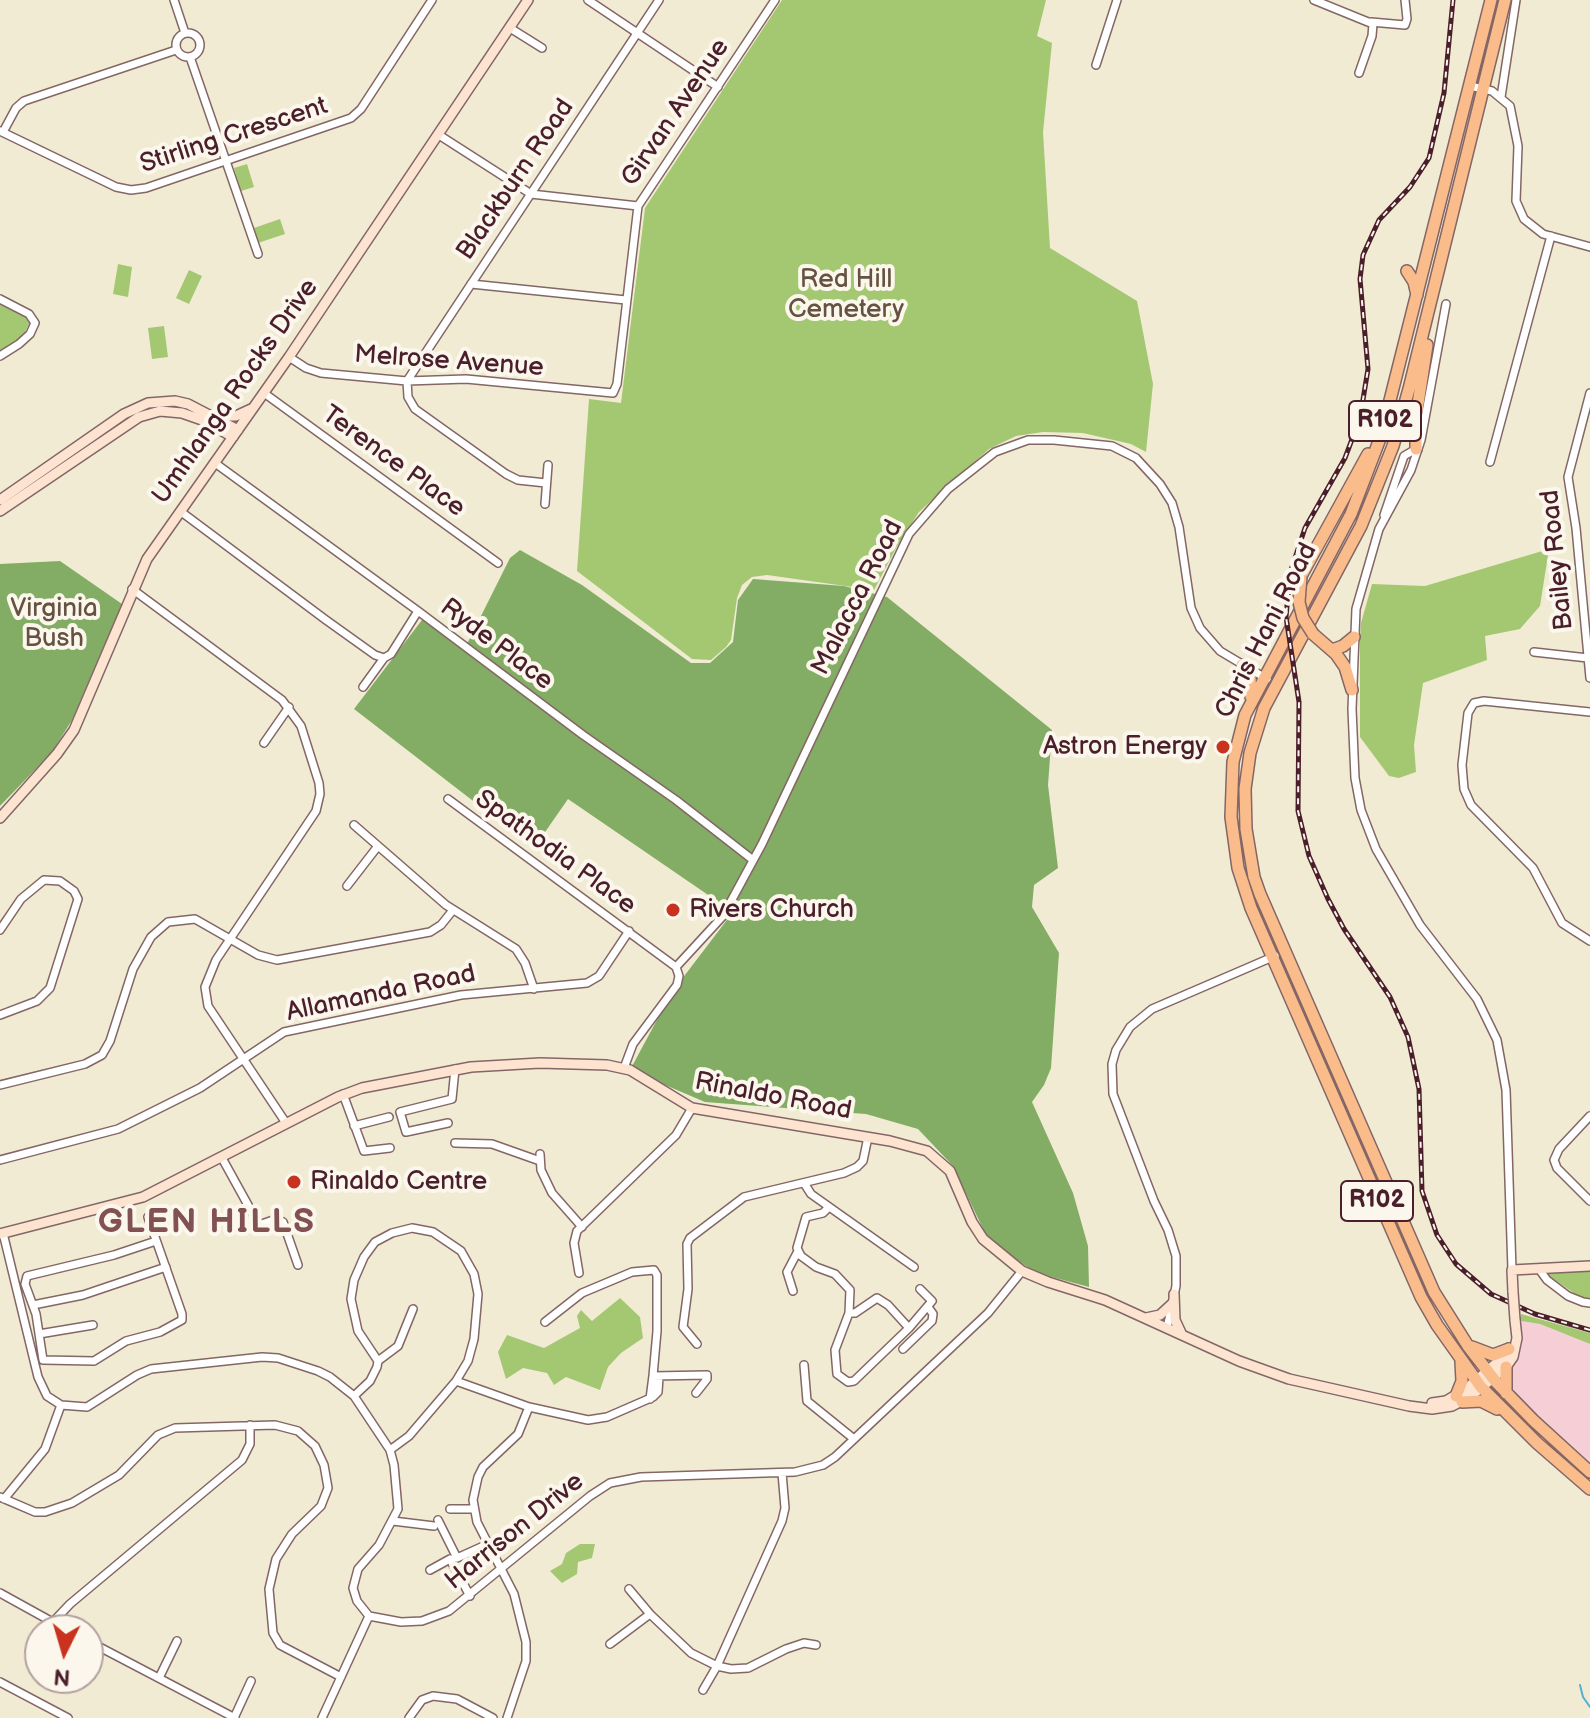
<!DOCTYPE html>
<html>
<head>
<meta charset="utf-8">
<style>
	body { margin:0 }
	#map { position:relative; width:1590px; height:1718px; overflow:hidden; background:#f1ebd4; font-family:"Balsamiq Sans",sans-serif }
	canvas { display:block }
	.north { position:absolute; left:24px; top:1614px; width:80px; height:80px; box-sizing:border-box; background:#fbf7ec; border:2px solid #b4a19f; border-radius:50%; rotate:185deg; font-size:22px; font-weight:700; line-height:32px; text-align:center; color:#4a1f2b }
	.north::after { content:''; display:block; margin:auto; width:28px; height:36px; background:#c8321e; clip-path:polygon(50% 0,100% 100%,50% 72%,0 100%) }
</style>
</head>
<body>
<div id="map">
<canvas width="1590" height="1718"></canvas>
<div class="north">N</div>
</div>
<script>
const ctx = document.querySelector('canvas').getContext('2d');
ctx.lineJoin = 'round';
function paint(path, color) {
  ctx.fillStyle = color;
  ctx.fill(path, 'evenodd');
}
function poly(rows) {
  const path = new Path2D();
  for (const r of rows) {
    if (r.length === 3) {
      path.moveTo(r[0] + r[2], r[1]);
      path.arc(r[0], r[1], r[2], 0, 2 * Math.PI);
      continue;
    }
    path.moveTo(r[0], r[1]);
    for (let i = 2; i < r.length; i += 2) path.lineTo(r[i], r[i + 1]);
  }
  return path;
}
function stroke(path, color, width, dash) {
  ctx.strokeStyle = color;
  ctx.lineWidth = width;
  ctx.lineCap = dash ? 'butt' : 'round';
  ctx.setLineDash(dash || []);
  ctx.stroke(path);
}
function write(font, color, halo, rows, align = 'center') {
  ctx.font = font + ' "Balsamiq Sans",sans-serif';
  ctx.lineWidth = 8;
  ctx.setLineDash([]);
  ctx.textBaseline = 'middle';
  ctx.strokeStyle = halo;
  ctx.fillStyle = color;
  for (const [text, x, y, turn = 0] of rows) {
    ctx.save();
    ctx.translate(x, y);
    ctx.rotate((+turn || 0) * Math.PI / 180);
    ctx.textAlign = isNaN(turn) ? turn : align;
    if (halo) ctx.strokeText(text, 0, 0);
    ctx.fillText(text, 0, 0);
    ctx.restore();
  }
}
const built = poly([
	[1521,1321,1540,1324,1590,1344,1590,1462,1522,1400,1513,1388,1511,1372,1522,1345]
]);
const green = poly([
	[782,0,1046,0,1037,36,1052,43,1043,132,1050,248,1137,301,1153,384,1146,452,1131,444,1083,433,1043,432,1016,436,989,449,919,512,896,548,874,590,767,575,752,577,742,585,737,598,731,640,726,647,711,660,692,659,577,571,589,399,621,403,645,208],
	[247,164,254,187,241,191,234,168],
	[280,219,285,234,258,243,254,228],
	[118,264,132,267,128,297,113,294],
	[189,270,202,276,189,304,176,298],
	[0,300,29,317,30,322,23,336,0,351],
	[164,326,168,357,152,359,148,328],
	[1549,549,1540,606,1520,629,1485,636,1487,660,1423,683,1414,745,1416,772,1399,778,1389,776,1360,737,1360,640,1361,623,1372,584,1425,586],
	[1590,1271,1590,1299,1578,1296,1545,1273],
	[620,1298,640,1317,643,1338,621,1353,608,1367,600,1390,566,1377,554,1385,547,1373,523,1368,506,1379,498,1352,507,1335,544,1348,580,1328,577,1316,581,1310,592,1321],
	[1521,1314,1590,1333,1590,1344,1540,1324,1521,1321],
	[580,1544,595,1544,592,1558,578,1562,577,1574,562,1583,550,1571,562,1564,566,1553]
]);
const forest = poly([
	[520,550,582,585,691,663,710,663,733,642,738,600,753,579,844,586,887,597,1052,730,1048,785,1058,868,1034,885,1032,907,1059,953,1051,1068,1044,1085,1032,1102,1073,1193,1088,1246,1089,1287,1037,1273,1003,1251,985,1233,953,1166,918,1129,866,1114,705,1102,630,1070,672,992,733,912,568,799,534,848,354,709,425,616,466,646,510,558],
	[60,561,122,604,72,720,52,752,0,806,0,564]
]);
const stream = poly([
	[1580,1685,1583,1697,1590,1707]
]);
const street = poly([
	[174,0,185,33],
	[588,0,718,87],
	[1314,0,1373,24,1372,36,1359,73],
	[1371,22,1405,25,1407,19,1405,0],
	[510,28,542,48],
	[188,45,12],
	[190,57,258,254],
	[1096,65,1117,0],
	[1470,86,1492,91,1510,106,1518,146,1516,201,1524,219,1543,234,1590,247],
	[1501,97,1516,0],
	[0,131,116,187,131,190,146,188,351,118,361,109,432,0],
	[3,132,16,108,24,101,176,50],
	[439,135,531,194,638,206],
	[471,284,626,300],
	[0,299,29,314,35,323,30,334,19,344,0,356],
	[1446,304,1421,440,1411,470,1379,529,1356,609,1352,709,1355,778,1361,810,1376,849,1420,925,1477,999,1497,1040,1506,1090,1512,1270],
	[289,357,306,368,321,373,407,381,466,379,613,393,617,384,638,206,775,0],
	[264,393,498,563],
	[1590,393,1568,477,1576,528,1590,678],
	[1490,462,1551,236],
	[215,463,418,611,583,735,676,800,753,860],
	[546,483,518,480,506,474,415,409,408,397,407,381,659,0],
	[545,504,548,465],
	[180,511,326,620,375,655,384,658],
	[1384,515,1404,456,1416,449],
	[132,589,282,700,301,726,319,783,320,794,316,811,216,960,205,987,208,1006,286,1123],
	[1534,652,1588,658],
	[363,687,384,658,391,654,418,611],
	[1590,712,1484,701,1474,703,1468,713,1462,765,1464,789,1471,805,1533,868,1562,923,1590,941],
	[264,743,289,707],
	[448,799,676,967],
	[354,825,446,905,516,949,525,963,534,989],
	[347,886,378,846],
	[0,930,21,899,44,880,60,881,74,891,78,899,50,988,37,1001,0,1015],
	[624,1068,633,1044,677,985,679,976,676,967,723,916,762,844,909,534,948,489,995,452,1028,440,1054,440,1112,446,1136,458,1160,484,1172,503,1179,527,1191,608,1200,628,1220,651,1267,679],
	[0,1085,85,1064,102,1055,110,1041,133,969,151,937,168,922,195,919,258,955,277,960,430,932,441,925,453,910],
	[343,1094,364,1151,390,1148],
	[1590,1116,1559,1149,1554,1160,1557,1168,1590,1201],
	[448,1123,406,1132,400,1112,452,1099,455,1069],
	[354,1126,389,1117],
	[455,1143,492,1144,540,1161],
	[540,1154,541,1170,552,1193,582,1227],
	[222,1158,259,1225,276,1219,283,1222,298,1265],
	[0,1160,118,1129,200,1088,284,1032,461,995,587,983,599,976,629,931],
	[804,1183,811,1194,914,1267],
	[829,1207,823,1213,806,1217,797,1248,801,1256,816,1267,835,1274,850,1290,849,1313,835,1350,837,1374,848,1382,854,1381,909,1328,932,1301,920,1289],
	[148,1217,182,1314,182,1320,160,1332,126,1341,94,1361,43,1360,36,1314,25,1284,27,1276,114,1255,156,1241],
	[3,1233,38,1377,47,1396,61,1405,87,1407,137,1375,151,1369,262,1357,278,1358,318,1371,330,1377,354,1396,390,1450,394,1465,398,1509,379,1545,358,1569,353,1588,357,1601,369,1616,401,1622,422,1621,449,1611,590,1496,610,1483,641,1477,795,1472,823,1465,835,1457,988,1313,1022,1271],
	[1539,1269,1547,1280,1568,1296,1583,1302,1590,1303],
	[579,1273,574,1243,577,1231,676,1135,692,1108],
	[793,1291,787,1272,798,1251],
	[33,1305,83,1295,166,1267],
	[849,1313,855,1313,877,1298,888,1305,909,1328],
	[545,1322,582,1293,632,1272,654,1270,657,1275,657,1331,653,1376,707,1375,707,1379,696,1393],
	[1167,1328,1176,1286,1176,1256,1168,1230,1154,1201,1113,1094,1112,1064,1116,1050,1130,1027,1152,1009,1275,956],
	[39,1334,93,1325],
	[697,1344,683,1327,688,1289,687,1244,690,1238,744,1197,844,1173,857,1167,863,1161,868,1137],
	[903,1349,932,1321,933,1314,928,1307],
	[378,1361,398,1346,413,1309],
	[804,1365,807,1401,854,1439],
	[456,1381,529,1407,588,1420,607,1417,653,1397,658,1392,659,1377],
	[354,1396,370,1381,377,1367,378,1361,358,1331,351,1299,354,1280,364,1257,375,1242,392,1233,412,1228,433,1232,461,1251,474,1274,478,1294,474,1339,468,1361,456,1381,409,1436,390,1450],
	[650,1399,653,1376],
	[0,1497,35,1512,45,1512,72,1503,119,1475,158,1435,175,1428,275,1425,298,1431,315,1446,324,1465,328,1488,321,1506,292,1534,276,1559,269,1589,273,1633,280,1645,341,1677],
	[4,1499,45,1449,61,1405],
	[450,1509,473,1509],
	[438,1520,457,1558,488,1544],
	[393,1521,434,1526],
	[430,1570,450,1559,470,1596],
	[629,1589,650,1614,691,1653,717,1666,731,1669,748,1668,786,1649,804,1643,816,1645],
	[0,1593,67,1630],
	[53,1622,70,1604,242,1460,250,1444,250,1425],
	[88,1641,235,1718],
	[610,1644,650,1614],
	[159,1678,177,1641],
	[0,1682,68,1718],
	[703,1690,717,1666,782,1521,785,1508,782,1473],
	[234,1718,251,1681],
	[322,1718,369,1616],
	[409,1718,422,1700,433,1696,457,1699,493,1718],
	[507,1718,526,1661,526,1642,514,1594,477,1522,473,1500,478,1477,483,1467,518,1434,529,1407]
]);
const secondary = poly([
	[216,416,236,416,251,409],
	[0,500,124,414,148,403,175,401,188,404,238,430],
	[0,511,139,417,160,411,182,413,205,421,233,437],
	[0,818,57,754,74,730,147,559,289,357,528,0],
	[0,1234,143,1197,338,1097,362,1088,471,1067,540,1063,607,1065,630,1070,692,1108,890,1141,927,1151,950,1171,972,1222,983,1239,1022,1271,1048,1282,1105,1300,1239,1361,1289,1379,1409,1406,1432,1409,1452,1406,1471,1396,1506,1367,1513,1357,1517,1338,1515,1320],
	[1513,1292,1512,1270,1590,1266],
	[1174,1294,1175,1320,1181,1333],
	[1146,1318,1160,1315,1173,1303],
	[1432,1403,1446,1401,1465,1390,1505,1356,1509,1348]
]);
const primary = poly([
	[1491,0,1381,436,1351,514,1245,715,1233,762,1231,817,1238,868,1251,908,1421,1297,1437,1325,1481,1387,1537,1443,1590,1489],
	[1505,0,1409,389,1393,446,1361,526,1264,708,1250,753,1245,789,1246,829,1254,877,1260,894,1434,1292,1468,1346,1496,1382,1533,1420,1590,1472],
	[1407,271,1414,282,1417,295],
	[1416,449,1416,417,1427,345],
	[1301,576,1368,454],
	[1313,634,1336,654,1345,667,1352,690],
	[1332,650,1343,646,1354,637],
	[1242,665,1250,676,1251,697],
	[1472,1347,1493,1355,1509,1349],
	[1506,1367,1506,1393],
	[1456,1396,1462,1381,1461,1362],
	[1462,1402,1481,1401,1497,1409]
]);
const rail = poly([
	[1453,0,1444,93,1429,158,1410,187,1379,220,1363,255,1360,279,1368,369,1360,418,1345,458,1305,528,1290,573,1286,617,1299,702,1298,811,1309,856,1328,899,1344,929,1390,997,1408,1037,1419,1089,1422,1191,1437,1235,1456,1264,1491,1294,1535,1314,1590,1330]
]);
const secondaryBridge = poly([
	[1513,1292,1515,1320]
]);
const primaryBridge = poly([
	[1301,576,1299,602,1303,618,1313,634]
]);
const markers = [
	[1223,747,8,"#c8321e"],
	[673,910,8,"#c8321e"],
	[294,1182,8,"#c8321e"]
];
const shields = [
	[1385,421,72],
	[1377,1201,72]
];
const shieldNames = [
	["R102",1385,421],
	["R102",1377,1201]
];
const streetNames = [
	["Girvan Avenue",676,113,-56],
	["Stirling Crescent",234,136,-18],
	["Blackburn Road",516,180,-56],
	["Melrose Avenue",449,362,4],
	["Umhlanga Rocks Drive",236,392,-55],
	["Terence Place",393,462,36],
	["Bailey Road",1558,560,-96],
	["Malacca Road",858,598,-63],
	["Chris Hani Road",1267,631,-63],
	["Ryde Place",496,645,37],
	["Spathodia Place",555,853,36],
	["Allamanda Road",381,994,-12],
	["Rinaldo Road",773,1097,11],
	["Harrison Drive",515,1532,-39]
];
const parkNames = [
	["Red Hill",846,280],
	["Cemetery",846,310],
	["Virginia",54,609],
	["Bush",54,639]
];
const poiNames = [
	["Astron Energy",1207,747,"right"],
	["Rivers Church",689,910],
	["Rinaldo Centre",310,1182]
];
const districtNames = [
	["GLEN HILLS",207,1223]
];
paint(built, '#f6cfd6');
paint(green, '#a4c872');
paint(forest, '#83ac64');
stroke(stream, '#52b0d1', 2);
stroke(street, '#846666', 10);
stroke(secondary, '#846666', 12);
stroke(primary, '#846666', 14);
stroke(street, '#fff', 7);
stroke(secondary, '#fde4d1', 9);
stroke(primary, '#fabc8b', 11);
stroke(rail, '#4a1f2b', 5);
stroke(rail, '#fbf7ec', 2, [6]);
stroke(secondaryBridge, '#846666', 12, []);
stroke(primaryBridge, '#846666', 14, []);
stroke(secondaryBridge, '#fde4d1', 9);
stroke(primaryBridge, '#fabc8b', 11);
for (const [x, y, r, color] of markers) {
  const dot = new Path2D();
  dot.arc(x, y, r, 0, 2 * Math.PI);
  ctx.fillStyle = color;
  ctx.fill(dot);
  stroke(dot, '#fbf7ec', 3);
}
for (const [x, y, w] of shields) {
  const box = new Path2D();
  box.roundRect(x - w / 2, y - 20, w, 40, 6);
  ctx.fillStyle = '#fbf7ec';
  ctx.fill(box);
  stroke(box, '#4a1f2b', 2);
}
write('bold 24px', '#4a1f2b', null, shieldNames);
write('26px', '#4a1f2b', '#fbf7ec', streetNames);
write('26px', '#655240', '#fbf7ec', parkNames);
write('26px', '#4a1f2b', '#fbf7ec', poiNames, 'left');
ctx.letterSpacing = '2px';
write('bold 34px', '#825152', '#fbf7ec', districtNames);
ctx.letterSpacing = '0px';
</script>
</body>
</html>
